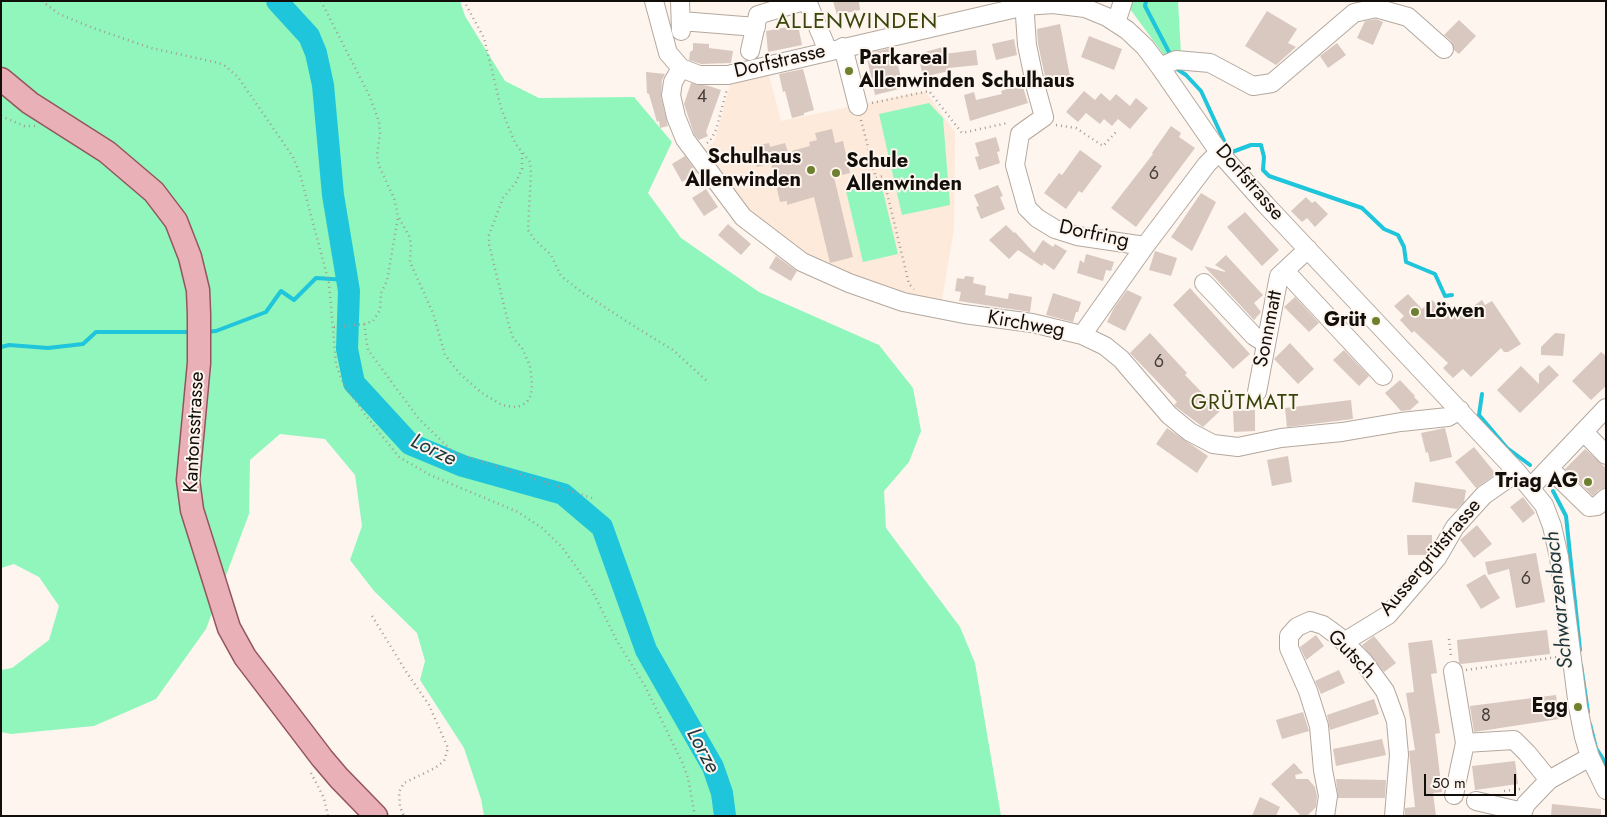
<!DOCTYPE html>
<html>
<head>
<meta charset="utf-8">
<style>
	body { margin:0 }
	#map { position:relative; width:1607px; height:817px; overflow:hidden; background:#fdf5ee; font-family:Jost,sans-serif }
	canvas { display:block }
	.frame { position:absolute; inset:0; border:2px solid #120e0a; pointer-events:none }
	.scale { position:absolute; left:1424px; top:774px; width:92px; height:22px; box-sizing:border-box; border:2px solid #120e0a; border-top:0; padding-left:6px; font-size:15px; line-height:18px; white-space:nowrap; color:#120e0a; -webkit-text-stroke:4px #fdf5ee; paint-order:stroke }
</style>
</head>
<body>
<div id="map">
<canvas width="1607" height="817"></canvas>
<div class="frame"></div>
<div class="scale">50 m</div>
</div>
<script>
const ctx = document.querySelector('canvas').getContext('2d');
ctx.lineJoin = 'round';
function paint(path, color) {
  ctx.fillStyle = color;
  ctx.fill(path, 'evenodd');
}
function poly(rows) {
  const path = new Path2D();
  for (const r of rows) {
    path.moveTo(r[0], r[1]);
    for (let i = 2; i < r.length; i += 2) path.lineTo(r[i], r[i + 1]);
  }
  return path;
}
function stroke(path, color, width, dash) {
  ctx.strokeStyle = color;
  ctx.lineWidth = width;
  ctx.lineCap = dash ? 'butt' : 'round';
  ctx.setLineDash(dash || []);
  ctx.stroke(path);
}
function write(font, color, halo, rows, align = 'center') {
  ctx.font = font + ' Jost,sans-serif';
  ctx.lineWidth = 4;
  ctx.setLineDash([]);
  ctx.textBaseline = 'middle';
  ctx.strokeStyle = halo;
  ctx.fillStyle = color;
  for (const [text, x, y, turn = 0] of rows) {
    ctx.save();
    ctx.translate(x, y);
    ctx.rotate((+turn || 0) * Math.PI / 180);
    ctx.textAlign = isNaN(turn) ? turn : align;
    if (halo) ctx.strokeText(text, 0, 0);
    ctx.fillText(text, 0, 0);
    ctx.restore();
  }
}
const built = poly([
	[769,75,781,121,925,91,955,132,954,229,941,306,806,260,745,213,702,153,715,140,730,85]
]);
const green = poly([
	[1,1,460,1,465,16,505,81,539,98,634,97,672,142,648,193,681,238,759,292,879,345,913,388,921,431,909,462,884,491,886,528,960,627,975,663,1001,816,484,816,481,799,464,748,420,680,425,661,417,633,374,591,350,560,362,526,355,475,325,439,280,434,250,460,249,514,206,629,156,699,94,726,11,734,1,732,1,670,12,668,49,640,59,606,39,577,14,564,1,568],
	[1132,1,1178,1,1181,54,1164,55,1130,9],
	[929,103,943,118,950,205,902,215,879,114],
	[881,183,898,254,863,262,846,191]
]);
const stream = poly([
	[1146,1,1145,6,1170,54],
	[1174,67,1186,75,1201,91,1226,145,1232,152,1251,145,1261,145,1264,157,1263,170,1269,176,1362,208,1384,229,1398,235,1404,247,1406,262,1435,274,1445,296,1452,295],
	[206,332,216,331,266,312,281,291,294,300,316,278,347,280],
	[1,347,9,345,48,348,83,344,96,332,192,332],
	[1482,394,1479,415,1507,448,1530,465],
	[1553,491,1566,516,1580,650],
	[1581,665,1588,712],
	[1590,724,1596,748,1606,764]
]);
const river = poly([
	[277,1,309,36,316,53,323,85,333,195,349,291,347,349,354,383,410,444,463,466,563,494,602,527,646,650,713,767,722,793,725,816]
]);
const building = poly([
	[833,1,859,1,860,10,837,15],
	[1267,11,1297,29,1288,43,1296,47,1276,65,1245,46],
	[1376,19,1383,22,1373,45,1357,38,1365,21],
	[1459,20,1476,36,1459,54,1454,50,1451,41,1444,35],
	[1060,24,1071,82,1047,86,1038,44,1037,29],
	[798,25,802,45,768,52,766,31],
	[1089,36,1122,49,1114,70,1081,57],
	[1014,39,1017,55,996,60,992,44],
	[693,43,709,44,709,48,733,51,731,63,701,64,689,60,690,52,693,50],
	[1337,43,1346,55,1328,68,1320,56],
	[894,47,903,88,875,95,866,54],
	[943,47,944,54,976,50,978,65,948,68,949,71,923,77,918,54],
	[803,69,814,110,804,113,804,115,792,118,785,91,783,92,779,74],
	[646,72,665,74,662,80,661,97,668,126,660,128,659,121,657,122,649,94,647,93],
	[691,83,709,86,721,90,706,132,708,136,699,140,694,134,684,104],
	[1022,84,1028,103,970,121,964,95,974,92,976,100,1002,94,1001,91],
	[1084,91,1095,100,1101,93,1110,101,1116,94,1130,106,1136,98,1148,108,1130,129,1118,119,1112,126,1104,119,1100,124,1086,113,1078,122,1066,112],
	[1171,126,1181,133,1179,137,1195,148,1136,227,1111,208,1153,154,1152,153],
	[832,129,835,143,843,141,850,173,834,177,853,257,830,263,814,197,787,205,787,201,780,202,771,163,757,167,754,157,756,156,751,147,769,143,770,147,785,143,788,152,810,146,809,142,817,140,815,133],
	[996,137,1000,151,997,152,1000,163,979,170,975,157,979,156,975,143],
	[1080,150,1102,166,1082,193,1079,191,1066,209,1044,193,1059,173,1062,175],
	[685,156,697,173,682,182,672,164],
	[998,185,1003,196,1000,197,1005,209,981,219,976,207,979,206,974,195],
	[706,189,718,207,704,216,692,198],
	[1201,193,1216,202,1192,251,1171,237],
	[1306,197,1312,203,1315,201,1328,214,1315,227,1307,218,1302,222,1291,211],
	[1245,212,1279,250,1262,266,1227,227],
	[728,224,751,244,741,255,718,235],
	[1006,225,1014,233,1015,232,1034,253,1043,240,1053,247,1055,244,1067,251,1054,270,1044,263,1042,266,1018,250,1009,259,989,240],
	[1155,251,1177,258,1171,276,1149,270],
	[1086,254,1114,262,1111,271,1106,270,1103,281,1077,273,1080,260,1084,263],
	[1226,255,1263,295,1254,303,1261,312,1254,320,1204,266,1225,272,1225,271,1215,265],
	[776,256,797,271,791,281,769,268],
	[965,276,974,277,973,283,986,286,985,295,1008,299,1009,293,1032,297,1030,312,959,301,961,292,955,291,957,278,964,279],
	[1190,288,1250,354,1233,369,1173,305],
	[1127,290,1142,297,1125,331,1107,322,1114,308],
	[1053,293,1081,302,1078,312,1076,312,1073,322,1046,315],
	[1408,294,1422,309,1432,300,1439,307,1448,303,1456,318,1482,300,1485,305,1492,301,1521,344,1508,352,1504,352,1501,348,1471,377,1463,369,1453,378,1443,368,1448,363,1414,331,1412,333,1400,320,1404,316,1394,306],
	[1295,297,1319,323,1309,332,1284,307],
	[1150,333,1187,373,1185,375,1220,411,1203,427,1176,407,1174,405,1177,402,1130,353],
	[1555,333,1565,334,1563,356,1541,355,1541,347],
	[1290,343,1314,369,1298,384,1274,359],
	[1344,350,1369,376,1359,386,1333,360],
	[1601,352,1606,356,1606,386,1591,400,1572,381],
	[1549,365,1559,375,1520,413,1497,390,1521,366,1539,384,1539,374],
	[1400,380,1415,396,1414,397,1419,402,1410,410,1401,411,1385,393],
	[1351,400,1353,419,1287,427,1285,408],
	[1255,410,1255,431,1234,432,1233,411],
	[1167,428,1208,456,1197,473,1156,444],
	[1445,428,1452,457,1430,462,1428,452,1426,453,1421,433],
	[1474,447,1496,474,1476,488,1455,462],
	[1585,449,1606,468,1606,488,1599,490,1593,496,1565,469],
	[1288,456,1292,482,1272,486,1267,460],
	[1415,482,1466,490,1464,502,1457,509,1412,502],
	[1523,497,1535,513,1523,523,1510,507],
	[1477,525,1492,544,1474,558,1460,540],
	[1407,535,1432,535,1432,545,1426,555,1408,555],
	[1536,553,1545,602,1516,608,1509,569,1488,575,1485,562],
	[1485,574,1500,598,1481,609,1466,585],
	[1547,630,1550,654,1461,664,1459,663,1457,640],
	[1316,635,1324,646,1306,660,1300,647],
	[1374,636,1396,663,1384,672,1362,645],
	[1432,640,1437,673,1431,674,1440,733,1435,734,1442,792,1433,793,1436,816,1405,816,1405,808,1415,807,1409,751,1415,750,1406,693,1414,692,1408,643],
	[1339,670,1345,683,1321,694,1315,681],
	[1556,695,1559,719,1474,732,1470,706],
	[1374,699,1379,714,1330,730,1327,715],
	[1303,712,1309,731,1282,739,1276,720],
	[1382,739,1386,755,1336,766,1333,749],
	[1515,761,1518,784,1475,790,1472,766],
	[1294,763,1303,773,1295,775,1296,779,1308,779,1315,787,1317,796,1316,807,1307,816,1301,816,1271,784],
	[1336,779,1386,780,1385,798,1338,798],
	[1260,797,1280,807,1276,816,1252,816],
	[1552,804,1601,809,1601,816,1551,816]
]);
const path = poly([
	[42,1,59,14,93,28,151,48,219,63,225,66,238,77,293,157,300,174,329,283,336,364,343,383,366,416,399,457,430,475,518,512,542,528,562,547,591,588,617,641,645,686,682,762,688,778,695,816],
	[321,1,370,97,379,122,380,133,377,156,379,166,394,198,398,216,409,236,411,244,410,262,433,313,445,355,461,375,482,393,502,405,513,407,520,406,527,402,531,395,532,384,530,366,522,348,513,338,509,326,489,244,489,235,503,198,516,182,522,169,522,152,515,143,501,108,484,38,464,1],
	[872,103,929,91,962,133,1007,123,1008,125],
	[1,116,24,126,35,126],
	[861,120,876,178,883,176,909,284,914,289],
	[1056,125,1076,128,1103,146,1116,132],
	[707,143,710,141,716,130,727,89],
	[523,153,530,162,531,173,528,230,534,239,551,255,561,276,583,293,637,328,673,350,709,383],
	[364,324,368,350,419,419,453,452,592,498],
	[334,327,364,324,373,321,380,310,381,293,387,281,398,217],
	[372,616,407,673,429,705,448,748,444,761,435,768,404,783,399,792,400,807,404,816],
	[1449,639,1451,656],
	[1466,670,1557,657],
	[311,773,324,798,328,816],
	[1504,791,1520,789]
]);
const minor = poly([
	[654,1,668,53,681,68,699,75,728,75,1025,6,1053,4,1085,8,1107,17,1127,30,1145,47,1160,67,1219,152,1266,205,1517,472,1544,505,1552,526,1559,557,1578,707,1584,737,1590,757,1606,790],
	[680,1,681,31],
	[807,1,828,51],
	[1024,1,1027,45,1036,88,1044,117,1020,134,1015,165,1027,208,1037,218,1055,229,1077,236,1145,246,1207,164,1219,152],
	[681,21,756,27],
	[1116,23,1123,1],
	[843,47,858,106],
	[750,51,758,15,804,1],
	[1160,67,1176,60,1210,63,1253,86,1272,83,1354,13,1376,8,1408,17,1444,49],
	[681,68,673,82,671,95,676,117,685,139,743,217,802,262,849,283,903,302,964,314,1032,323,1082,335,1105,346,1121,359,1169,415,1190,432,1213,444,1238,447,1281,438,1342,432,1401,422,1448,417,1460,410],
	[1285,271,1383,376],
	[1204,283,1254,336,1265,343],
	[1082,335,1145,246],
	[1257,392,1279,276,1308,249],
	[1584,432,1606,455],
	[1550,469,1589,507,1597,506,1606,498],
	[1531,487,1606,408],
	[1344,642,1388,615,1437,558,1455,527,1484,495,1517,472],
	[1453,671,1465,743,1454,795],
	[1465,743,1514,740,1527,753,1549,780],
	[1476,801,1523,812],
	[1325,816,1328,796,1323,770,1319,726,1308,691,1289,648,1289,636,1297,627,1310,621,1323,625,1338,636,1363,661,1385,691,1396,721,1399,755,1394,816],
	[1521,816,1526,804,1549,780,1590,757]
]);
const major = poly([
	[1,79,30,103,107,152,154,192,176,221,190,257,198,290,199,315,199,363,188,480,192,510,229,628,245,657,322,758,339,778,376,816]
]);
const markers = [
	[849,71,5,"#6e802f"],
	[811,170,5,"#6e802f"],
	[836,173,5,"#6e802f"],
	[1415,312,5,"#6e802f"],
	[1376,321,5,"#6e802f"],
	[1588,482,5,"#6e802f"],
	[1578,707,5,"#6e802f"]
];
const numberNames = [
	["4",702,98],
	["6",1154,175],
	["6",1159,363],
	["6",1526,580],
	["8",1486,717]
];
const poiNames = [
	["Parkareal",859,59,"left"],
	["Allenwinden Schulhaus",859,82,"left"],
	["Schulhaus",801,158],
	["Allenwinden",801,181],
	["Schule",846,162,"left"],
	["Allenwinden",846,185,"left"],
	["Löwen",1425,312,"left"],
	["Grüt",1366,321],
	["Triag AG",1578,482],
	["Egg",1568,707]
];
const streetNames = [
	["Dorfstrasse",780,62,-13],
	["Dorfstrasse",1249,183,49],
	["Dorfring",1094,235,12],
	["Kirchweg",1026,325,10],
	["Sonnmatt",1269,329,-79],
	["Kantonsstrasse",195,432,-87],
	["Aussergrütstrasse",1431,558,-50],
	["Gutsch",1351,655,46]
];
const neighbourhoodNames = [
	["GRÜTMATT",1245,404]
];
const waterNames = [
	["Lorze",433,451,26],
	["Schwarzenbach",1560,600,-96],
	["Lorze",702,751,62]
];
const quarterNames = [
	["ALLENWINDEN",857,23]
];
paint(built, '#feeada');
paint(green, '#90f6bc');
stroke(stream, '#1fc5db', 4);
stroke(river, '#1fc5db', 22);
paint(building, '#d8c8c0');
stroke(minor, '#b4a89e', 20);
stroke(major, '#94565d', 25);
stroke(path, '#a29b95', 2.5, [1, 4]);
stroke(minor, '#fff', 18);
stroke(major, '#e9b0b8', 22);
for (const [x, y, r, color] of markers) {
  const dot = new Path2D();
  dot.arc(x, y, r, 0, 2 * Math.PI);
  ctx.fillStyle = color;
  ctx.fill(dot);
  stroke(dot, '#fdf5ee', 2);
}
write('18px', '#443c38', null, numberNames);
write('bold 20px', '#120e0a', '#fdf5ee', poiNames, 'right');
write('20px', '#120e0a', '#fdf5ee', streetNames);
ctx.letterSpacing = '1px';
write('21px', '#384409', '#fdf5ee', neighbourhoodNames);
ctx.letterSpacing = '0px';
write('italic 21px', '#20383d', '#fdf5ee', waterNames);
ctx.letterSpacing = '1px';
write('22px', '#384409', '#fdf5ee', quarterNames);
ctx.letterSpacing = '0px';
</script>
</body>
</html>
